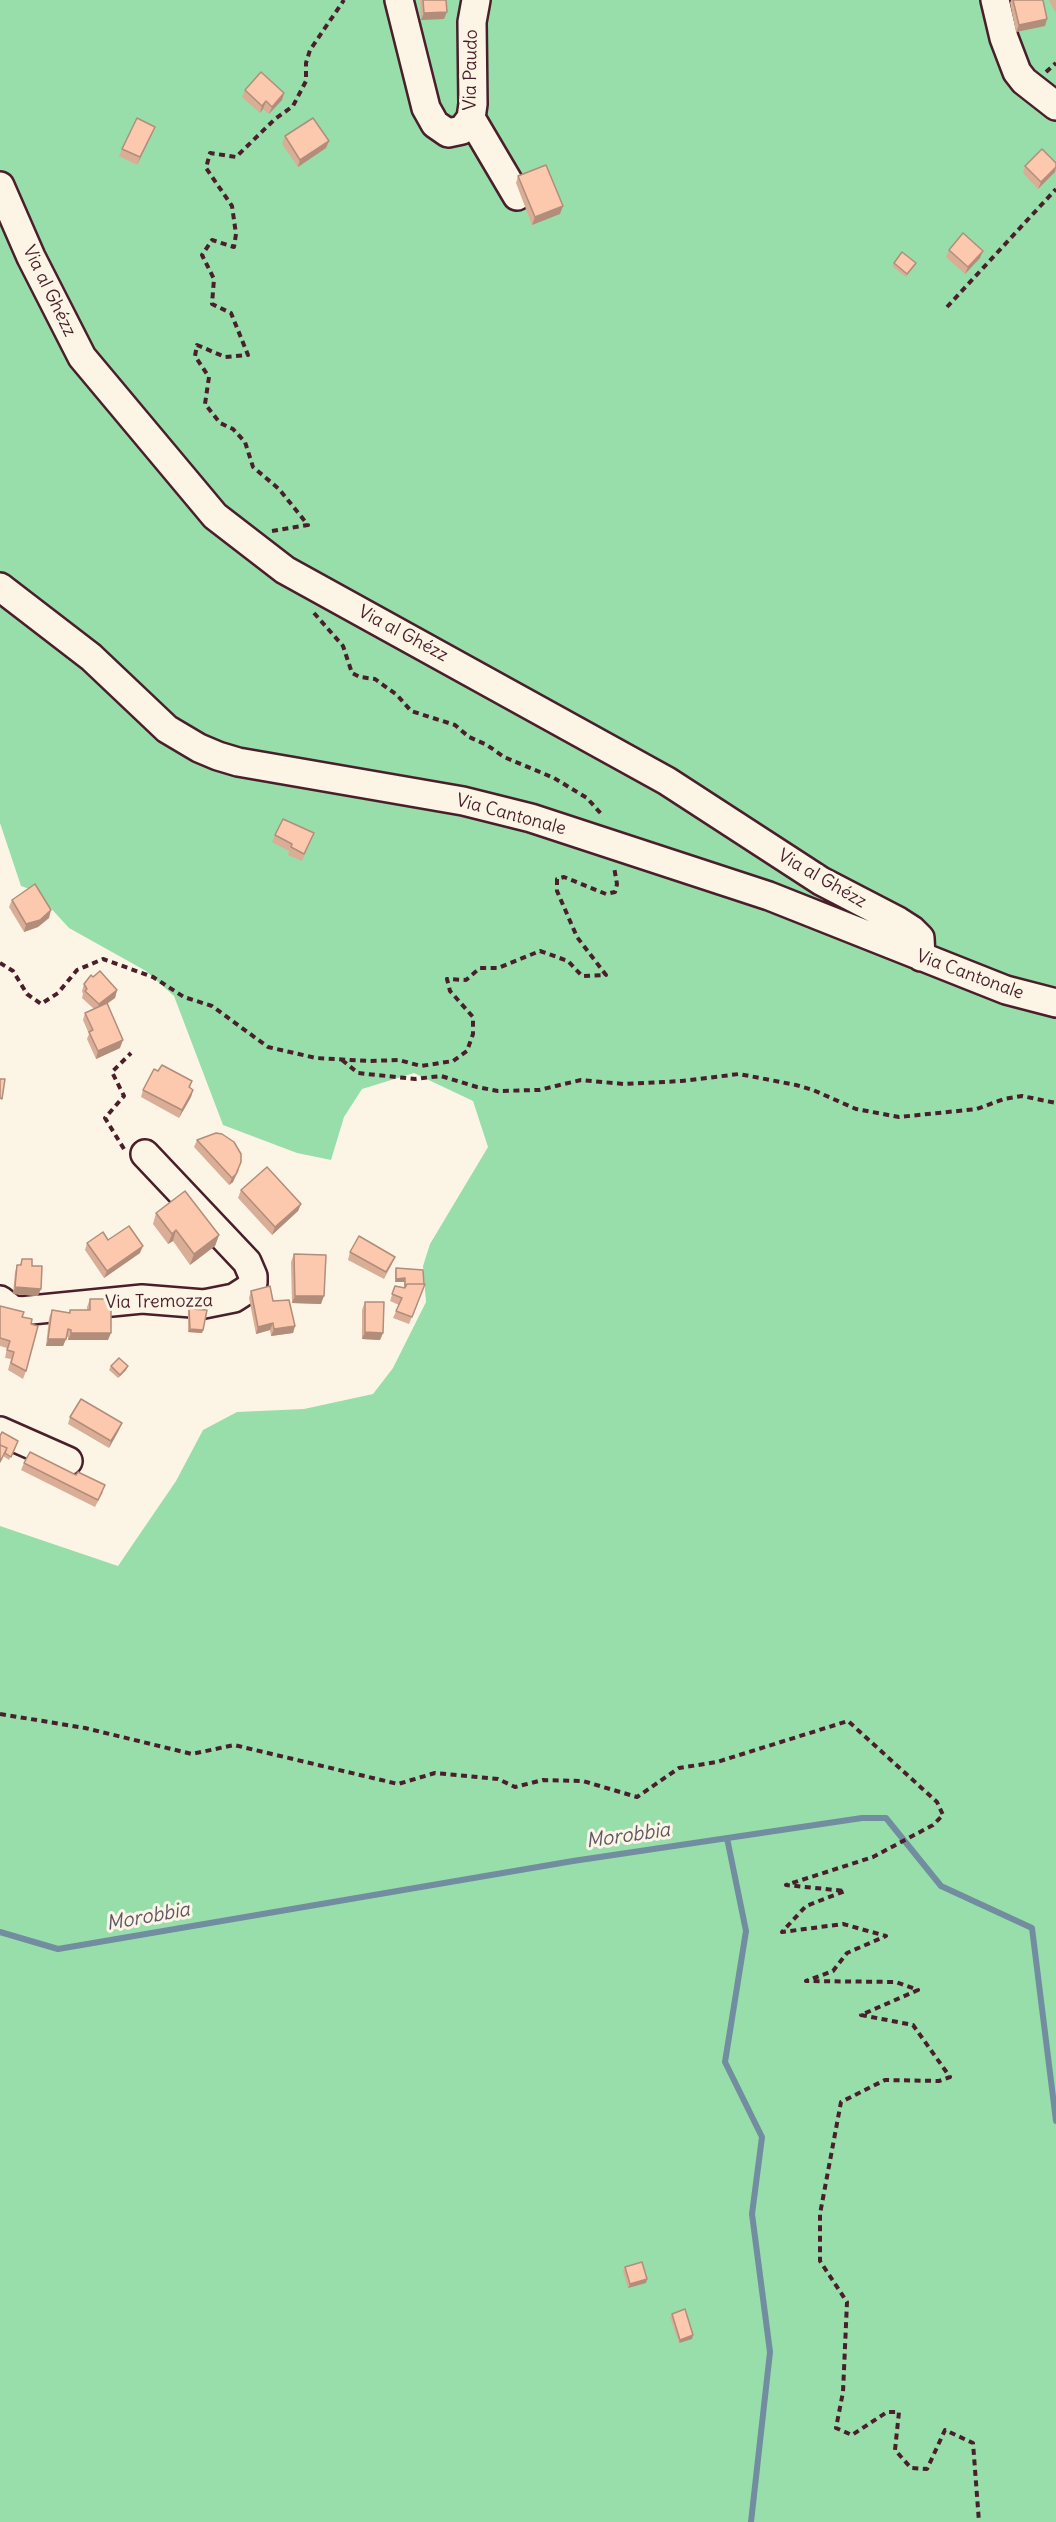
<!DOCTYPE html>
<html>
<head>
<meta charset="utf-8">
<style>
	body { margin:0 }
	canvas { display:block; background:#fcf5e5 }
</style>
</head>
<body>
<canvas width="1056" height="2522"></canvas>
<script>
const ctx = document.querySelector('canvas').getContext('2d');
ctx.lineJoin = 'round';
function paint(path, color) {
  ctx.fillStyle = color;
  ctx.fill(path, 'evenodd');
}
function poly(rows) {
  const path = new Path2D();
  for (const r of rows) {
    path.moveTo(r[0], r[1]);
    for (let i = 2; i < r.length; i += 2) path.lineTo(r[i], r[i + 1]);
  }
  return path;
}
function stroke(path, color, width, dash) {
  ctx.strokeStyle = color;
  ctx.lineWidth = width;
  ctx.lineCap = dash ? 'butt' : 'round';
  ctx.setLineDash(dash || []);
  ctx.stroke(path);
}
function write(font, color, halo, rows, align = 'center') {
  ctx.font = font + ' Delius,sans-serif';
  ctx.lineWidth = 6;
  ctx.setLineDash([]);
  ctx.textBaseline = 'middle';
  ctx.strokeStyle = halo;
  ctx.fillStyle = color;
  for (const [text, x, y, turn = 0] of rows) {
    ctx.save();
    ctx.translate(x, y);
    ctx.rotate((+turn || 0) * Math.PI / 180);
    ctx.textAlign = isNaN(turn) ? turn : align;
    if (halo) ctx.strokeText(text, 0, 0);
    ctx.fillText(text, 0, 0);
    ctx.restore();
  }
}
const green = poly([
	[0,0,1056,0,1056,2522,0,2522,0,1526,118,1566,176,1481,203,1430,237,1412,304,1409,373,1394,393,1368,426,1302,423,1266,430,1244,488,1147,473,1101,414,1073,362,1089,344,1117,331,1160,297,1153,223,1125,174,996,146,971,69,928,35,891,21,886,0,823]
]);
const stream = poly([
	[727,1838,746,1931,725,2062,762,2137,752,2214,770,2352,751,2522],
	[0,1932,58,1949,573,1861,862,1818,886,1818,941,1886,1032,1928,1056,2121]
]);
const path = poly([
	[1046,72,1056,63],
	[947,307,1056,189],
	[272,531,308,525,279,489,253,467,245,442,233,429,220,423,205,404,209,377,195,356,197,345,225,357,248,355,231,313,212,304,214,279,202,255,212,240,234,247,236,234,232,206,206,168,210,153,236,157,275,119,293,106,306,81,306,63,310,50,344,0],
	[314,613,343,646,352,673,360,677,375,679,397,695,411,711,455,725,469,737,487,745,504,757,554,778,587,798,603,816],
	[0,963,13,971,27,994,41,1004,58,993,77,970,103,959,153,977,184,997,212,1006,268,1047,316,1058,369,1061,399,1060,421,1066,453,1061,467,1051,473,1034,473,1017,450,991,447,979,466,980,480,968,498,968,540,951,568,961,582,976,606,975,577,937,557,891,557,879,564,877,606,894,615,892,617,884,614,867],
	[342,1060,358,1073,415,1079,441,1076,477,1087,498,1091,539,1090,581,1080,624,1084,682,1081,739,1074,796,1085,813,1090,856,1109,899,1117,977,1109,1004,1099,1022,1096,1056,1103],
	[124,1149,105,1118,124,1096,112,1072,131,1053],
	[0,1714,85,1728,192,1754,234,1745,398,1784,435,1773,498,1779,515,1787,543,1780,583,1781,637,1797,679,1768,717,1762,848,1721,937,1802,943,1815,933,1825,873,1857,786,1885,845,1891,806,1906,782,1932,843,1924,886,1936,847,1953,833,1971,806,1981,896,1982,918,1990,861,2015,913,2025,950,2077,939,2081,885,2080,841,2102,820,2214,820,2261,847,2302,843,2392,836,2428,852,2435,887,2412,899,2412,895,2450,911,2468,927,2469,945,2430,973,2443,979,2522]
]);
const minor = poly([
	[399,0,426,108,435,124,448,133,462,130,471,118,473,104,472,22,476,0],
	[995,0,1004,38,1017,72,1024,81,1056,106],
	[471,118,517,196],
	[0,186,31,257,82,357,215,516,285,570,667,781,821,881,898,921,912,930,920,938,921,957],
	[0,587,91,657,167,729,199,748,218,756,238,762,463,801,531,818,769,896,1006,990,1056,1003],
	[0,1300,13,1310,21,1311,142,1299,204,1304,234,1298,248,1289,253,1283,253,1276,247,1262,145,1154],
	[0,1431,68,1461]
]);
const wall = poly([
	[420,0,446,0,444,19,421,20],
	[1011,0,1013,0,1047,19,1045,26,1016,32,1010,3],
	[1049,0,1056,0,1056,13,1050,3],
	[245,90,284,93,282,100,269,114,263,109,260,113,242,97],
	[152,134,137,165,119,156,122,149],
	[285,136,326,148,298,167,282,144],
	[1056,163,1055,172,1038,189,1023,173,1025,166],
	[518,176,560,214,532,225,516,183],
	[949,250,983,251,980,258,965,274,946,257],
	[894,263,916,263,914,267,906,277,892,266],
	[275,835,311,840,302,861,288,855,289,851,272,842],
	[12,900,49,918,38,927,24,932,9,907],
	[93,977,117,990,115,998,107,1004,120,1048,96,1059,87,1039,89,1034,83,1020,85,1013,94,1009,82,998,83,994,82,991,84,984],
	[158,1071,192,1081,190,1088,193,1090,191,1097,179,1118,141,1097,143,1090],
	[197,1140,239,1170,233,1182,229,1185,194,1147],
	[241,1190,301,1204,298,1211,272,1235,238,1198],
	[156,1213,219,1235,215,1246,190,1265,173,1241,168,1244,153,1224],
	[108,1240,140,1253,104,1278,85,1250,87,1243],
	[350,1252,392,1264,384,1279,348,1260],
	[294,1254,321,1304,292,1303,291,1262],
	[22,1259,32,1266,38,1296,13,1294,15,1272,17,1265,20,1265],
	[396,1268,425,1284,409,1324,393,1318,399,1305,390,1301,395,1286,404,1288,404,1282,395,1282,395,1271],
	[251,1291,273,1301,295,1326,293,1333,271,1336,270,1330,256,1334,249,1298],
	[90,1299,108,1340,68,1340,68,1337,67,1337,63,1346,46,1346,49,1318,52,1310,69,1313,70,1310,87,1310,87,1307],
	[365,1302,383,1333,380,1340,362,1339,362,1310],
	[0,1306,22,1317,31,1324,26,1371,23,1379,8,1370,11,1359,5,1358,7,1348,0,1346],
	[189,1309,203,1330,202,1333,188,1332,188,1312],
	[111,1366,126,1370,118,1378,109,1370],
	[70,1417,119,1430,109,1448,68,1424],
	[0,1436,18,1441,9,1460,3,1456],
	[24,1463,103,1492,95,1507,21,1470],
	[625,2267,647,2279,646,2283,628,2288,623,2271],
	[672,2314,693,2335,692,2339,679,2343,670,2317]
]);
const shadedWall = poly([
	[447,12,444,19,421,20,424,13],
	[1047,19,1045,26,1016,32,1019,25],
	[284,93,282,100,269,114,272,107],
	[266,101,263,109,260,113,262,106],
	[155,127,152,134,137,165,140,157],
	[329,141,326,148,298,167,300,160],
	[1056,167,1055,172,1038,189,1041,182],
	[563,206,560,214,532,225,535,217],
	[983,251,980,258,965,274,968,267],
	[51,910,49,918,38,927,24,932,26,924],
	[117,990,115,998,96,1011,99,1004],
	[123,1040,120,1048,96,1059,98,1051],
	[193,1090,191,1097,179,1118,182,1110],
	[241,1162,233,1182,229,1185,232,1178],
	[301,1204,298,1211,272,1235,275,1227],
	[176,1230,173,1241,168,1244,172,1234],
	[219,1235,215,1246,190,1265,194,1254],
	[143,1246,140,1253,104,1278,107,1271],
	[405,1278,404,1282,395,1282,396,1279],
	[15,1287,41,1289,38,1296,13,1294],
	[295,1296,324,1296,321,1304,292,1303],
	[273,1323,270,1330,256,1334,258,1327],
	[295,1326,293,1333,271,1336,274,1329],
	[190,1329,203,1330,202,1333,188,1332],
	[365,1332,383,1333,380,1340,362,1339],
	[71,1333,111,1333,108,1340,68,1340],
	[48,1339,66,1339,63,1346,46,1346],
	[128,1366,126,1370,118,1378,120,1375],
	[122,1423,119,1430,109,1448,111,1441],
	[647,2279,646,2283,628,2288,630,2284],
	[693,2335,692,2339,679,2343,680,2340]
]);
const building = poly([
	[423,0,446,0,447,12,424,13,423,0],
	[1013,0,1043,0,1047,19,1019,25,1013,0],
	[261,72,284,93,272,107,266,101,262,106,245,90,261,72],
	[137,118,155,127,140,157,122,149,137,118],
	[313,118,329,141,300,160,285,136,313,118],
	[1042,149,1056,163,1056,167,1041,182,1025,166,1042,149],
	[546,165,563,206,535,217,518,176,546,165],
	[963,233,983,251,968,267,949,250,963,233],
	[902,252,916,263,907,274,894,263,902,252],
	[283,819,314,833,304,854,291,847,292,844,275,835,283,819],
	[35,884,51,910,40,920,26,924,12,900,35,884],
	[100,971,117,990,99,1004,85,991,87,989,84,984,91,975,93,977,100,971],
	[107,1003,123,1040,98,1051,89,1032,93,1030,85,1013,107,1003],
	[162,1065,192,1081,189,1087,193,1090,182,1110,143,1090,154,1069,158,1071,162,1065],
	[0,1079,5,1079,2,1099,0,1098,0,1079],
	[216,1133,222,1134,234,1142,241,1154,241,1162,236,1174,232,1178,197,1140,216,1133],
	[267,1167,301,1204,275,1227,241,1190,267,1167],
	[185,1191,219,1235,194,1254,176,1230,172,1234,156,1213,185,1191],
	[129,1226,143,1246,107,1271,87,1243,103,1232,108,1240,129,1226],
	[359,1236,395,1257,386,1272,350,1252,359,1236],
	[294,1254,326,1255,324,1296,295,1296,294,1254],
	[22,1259,32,1259,32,1266,42,1266,41,1289,15,1287,17,1265,21,1265,22,1259],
	[396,1268,423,1270,424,1284,407,1284,405,1287,405,1278,396,1279,396,1268],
	[407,1284,425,1284,412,1317,396,1311,402,1298,392,1294,395,1286,405,1288,407,1284],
	[270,1286,273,1301,289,1300,295,1326,274,1329,273,1323,258,1327,251,1291,270,1286],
	[90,1299,111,1299,111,1333,71,1333,71,1330,68,1329,66,1339,48,1339,52,1310,70,1313,70,1310,90,1310,90,1299],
	[365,1302,384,1302,383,1333,365,1332,365,1302],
	[0,1306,24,1312,22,1317,32,1319,31,1324,38,1326,26,1371,11,1363,14,1352,7,1350,10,1341,0,1338,0,1306],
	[189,1309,207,1310,203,1330,190,1329,189,1309],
	[119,1358,128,1366,120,1375,111,1366,119,1358],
	[81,1399,122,1423,111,1441,70,1417,81,1399],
	[2,1432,18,1441,11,1457,5,1453,7,1448,0,1445,0,1436,2,1432],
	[0,1445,7,1448,0,1462,0,1445],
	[30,1452,76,1475,78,1472,105,1485,98,1500,24,1463,30,1452],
	[642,2262,647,2279,630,2284,625,2267,642,2262],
	[685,2309,693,2335,680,2340,672,2314,685,2309]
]);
const streetNames = [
	["Via Paudo",471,70,-89],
	["Via al Ghézz",49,291,64],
	["Via al Ghézz",403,634,28],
	["Via Cantonale",511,815,15],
	["Via al Ghézz",822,879,30],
	["Via Cantonale",970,975,20],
	["Via Tremozza",159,1302,-1]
];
const waterNames = [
	["Morobbia",628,1836,-8],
	["Morobbia",148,1917,-10]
];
paint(green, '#97deab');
stroke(stream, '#728ca0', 6);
stroke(minor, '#4a1f2b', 32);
stroke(path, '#4a1f2b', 4, [6, 4.5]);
stroke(minor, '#fcf5e5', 27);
paint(wall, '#daad96');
paint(shadedWall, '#b18d7a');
paint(building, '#fdc9ae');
stroke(building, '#b18d7a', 1.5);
write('18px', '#4a1f2b', '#fcf5e5', streetNames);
write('italic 20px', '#5e5566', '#fcf5e5', waterNames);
</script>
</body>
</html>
